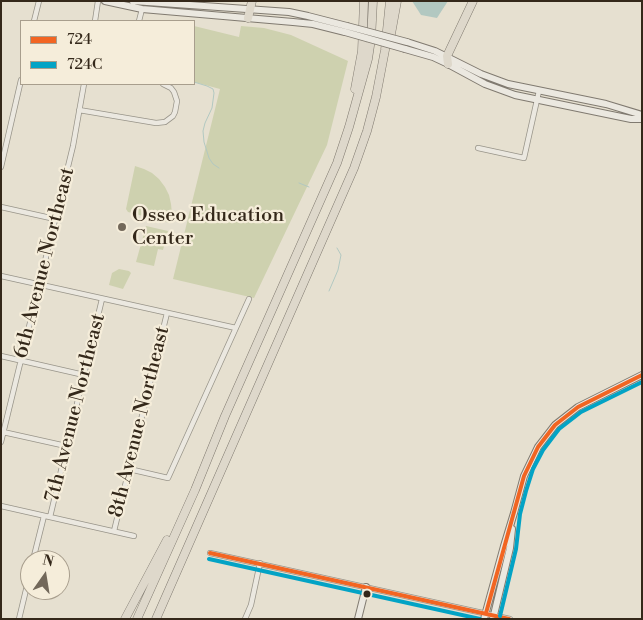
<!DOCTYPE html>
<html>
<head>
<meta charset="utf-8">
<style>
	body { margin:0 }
	#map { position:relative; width:643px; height:620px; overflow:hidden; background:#e6e0d0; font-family:"Libre Bodoni",serif }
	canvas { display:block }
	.frame { position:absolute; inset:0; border:2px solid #34281a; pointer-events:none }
	.legend { position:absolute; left:20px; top:20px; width:175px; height:65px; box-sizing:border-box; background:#f5edda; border:1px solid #a89e8d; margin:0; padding:6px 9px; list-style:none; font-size:15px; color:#34281a }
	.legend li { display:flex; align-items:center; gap:10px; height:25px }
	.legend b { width:25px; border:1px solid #a89e8d }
	.north { position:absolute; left:20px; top:550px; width:50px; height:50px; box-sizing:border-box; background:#f5edda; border:1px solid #a89e8d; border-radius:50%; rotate:13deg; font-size:14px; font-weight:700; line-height:20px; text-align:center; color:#34281a }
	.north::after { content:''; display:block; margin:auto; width:18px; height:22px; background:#72685a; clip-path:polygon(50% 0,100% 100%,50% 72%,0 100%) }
</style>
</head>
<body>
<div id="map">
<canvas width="643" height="620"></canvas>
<div class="frame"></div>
<ul class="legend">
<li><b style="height:6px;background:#f26522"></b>724</li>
<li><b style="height:6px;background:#03a3c5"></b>724C</li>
</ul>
<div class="north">N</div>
</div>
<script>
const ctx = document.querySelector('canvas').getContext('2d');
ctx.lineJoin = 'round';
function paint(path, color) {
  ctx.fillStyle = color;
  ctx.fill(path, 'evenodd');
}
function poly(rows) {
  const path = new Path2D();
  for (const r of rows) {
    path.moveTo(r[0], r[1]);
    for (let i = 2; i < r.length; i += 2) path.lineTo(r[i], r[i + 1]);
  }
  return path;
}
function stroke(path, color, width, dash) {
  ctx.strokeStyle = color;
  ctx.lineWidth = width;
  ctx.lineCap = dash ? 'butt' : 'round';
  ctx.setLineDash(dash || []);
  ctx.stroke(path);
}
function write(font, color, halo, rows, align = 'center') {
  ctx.font = font + ' "Libre Bodoni",serif';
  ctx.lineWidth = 4.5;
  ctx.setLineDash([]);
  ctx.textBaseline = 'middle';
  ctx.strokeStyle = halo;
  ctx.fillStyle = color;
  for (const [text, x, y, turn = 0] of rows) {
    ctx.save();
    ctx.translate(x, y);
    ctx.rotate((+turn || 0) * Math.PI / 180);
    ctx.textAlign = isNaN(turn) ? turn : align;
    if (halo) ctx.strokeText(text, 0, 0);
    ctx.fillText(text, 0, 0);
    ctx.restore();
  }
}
const green = poly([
	[194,26,239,37,241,26,264,28,291,35,348,61,327,145,254,298,173,279,220,89,194,82],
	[135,166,144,169,152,173,159,179,165,187,169,195,171,204,172,214,170,223,128,212,126,209],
	[146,226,168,231,163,250,158,249,154,266,136,262],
	[119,269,129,271,131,273,123,289,109,285,112,273]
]);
const water = poly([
	[412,1,448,1,437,18,421,15]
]);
const stream = poly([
	[194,82,207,86,213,89,214,93,212,108,205,123,203,131,204,142,209,158,213,164,219,168],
	[299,183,309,187],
	[329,291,338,270,341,255,337,248]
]);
const street = poly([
	[34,21,39,1],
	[95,21,98,1],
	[139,21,142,9],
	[79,110,156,123,165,122,173,116,175,112,177,101,174,92,171,88,163,84],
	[478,148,524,158,539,91],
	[1,167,21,80],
	[1,207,55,219],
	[1,276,236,328],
	[1,356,84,375],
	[3,432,66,446],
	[1,442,73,146,84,84],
	[129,469,168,478,249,299],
	[1,506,134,536],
	[50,517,102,299],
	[114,531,167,313],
	[210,553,510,619],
	[33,560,44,516],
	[19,619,30,573],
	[245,619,251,605,260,563]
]);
const secondary = poly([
	[105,1,142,9,293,22,313,24,345,32],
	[133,1,289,12,308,16,347,26],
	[407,42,435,51,481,74,508,84,606,104,642,115],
	[405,49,433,57,448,64,485,84,515,95,631,119,642,119],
	[358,619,366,587],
	[484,619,504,546,514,513,524,476,538,447,555,425,578,407,642,375],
	[493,619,510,548,512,529]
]);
const highway = poly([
	[248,18,252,1],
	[391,34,397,1],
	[448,64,447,56,473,1],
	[355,89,362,51,364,1],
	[125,619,167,540],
	[137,619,195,490,225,416,337,163,349,127,368,59,371,39,373,1],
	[156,619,354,168,367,131,376,97,385,50,390,1]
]);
const secondaryBridge = poly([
	[347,26,407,42],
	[345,32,405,49]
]);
const bus1 = poly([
	[210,553,509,619],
	[486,613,524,476,538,447,555,425,578,407,642,375]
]);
const bus2 = poly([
	[209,559,480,619],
	[500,616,516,549,520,514,526,491,533,469,543,450,559,429,581,412,642,382]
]);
const markers = [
	[122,227,5,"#72685a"],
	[367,594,4.5,"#34281a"]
];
const poiNames = [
	["Osseo Education",132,216],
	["Center",132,239]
];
const streetNames = [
	["6th Avenue Northeast",45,263,-76],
	["7th Avenue Northeast",76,408,-76],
	["8th Avenue Northeast",140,422,-76]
];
paint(green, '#ced1af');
paint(water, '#b2c8c1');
stroke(stream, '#b2c8c1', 1);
stroke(street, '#989489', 6);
stroke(secondary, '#807a70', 8);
stroke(highway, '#807a70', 9);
stroke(street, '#ebe8e0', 4.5);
stroke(secondary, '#ebe8e0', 6);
stroke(highway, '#ded8cb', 8);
stroke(secondaryBridge, '#807a70', 8, []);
stroke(secondaryBridge, '#ebe8e0', 6);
stroke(bus1, '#f26522', 4);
stroke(bus2, '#03a3c5', 4);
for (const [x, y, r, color] of markers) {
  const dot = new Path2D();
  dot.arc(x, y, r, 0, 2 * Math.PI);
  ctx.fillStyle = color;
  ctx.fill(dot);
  stroke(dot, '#f5edda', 2);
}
write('20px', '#34281a', '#f5edda', poiNames, 'left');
write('20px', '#34281a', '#f5edda', streetNames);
</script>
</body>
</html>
